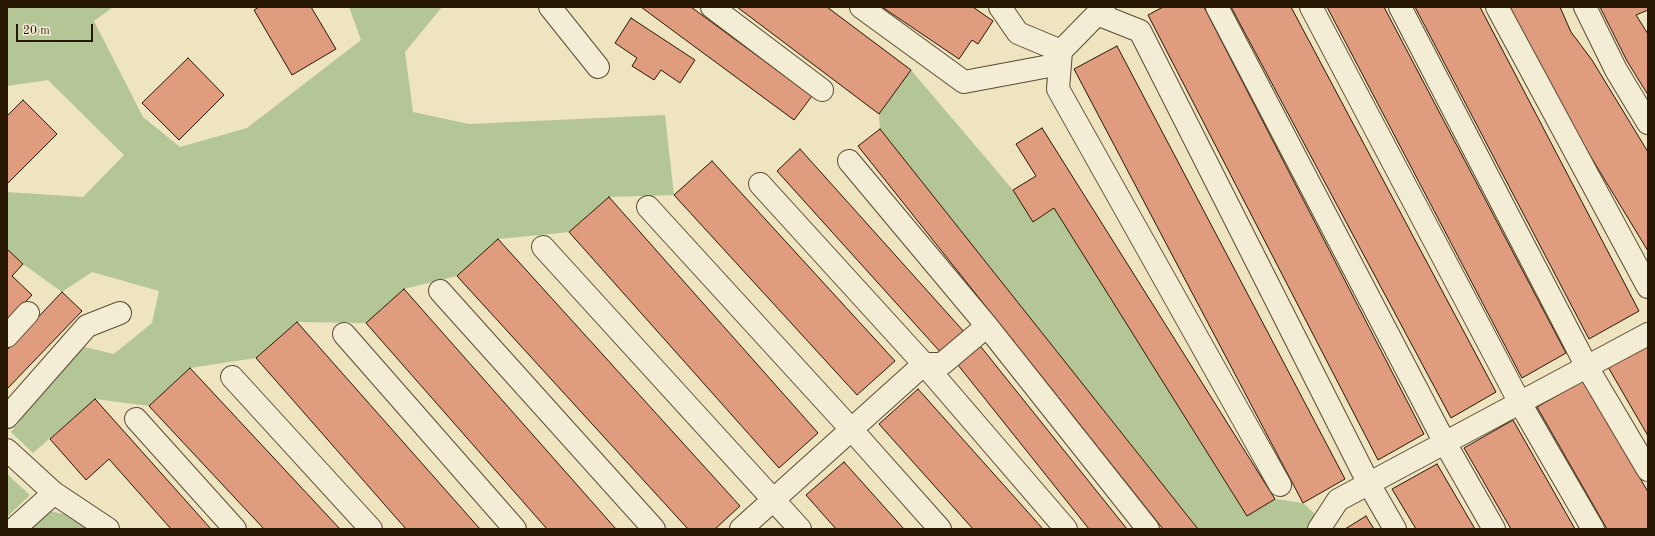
<!DOCTYPE html>
<html>
<head>
<meta charset="utf-8">
<style>
	body { margin:0 }
	#map { position:relative; width:1655px; height:536px; overflow:hidden; background:#eee4c0; font-family:"Old Standard TT",serif }
	canvas { display:block }
	.frame { position:absolute; inset:0; border:8px solid #281702; pointer-events:none }
	.scale { position:absolute; left:16px; top:24px; width:77px; height:18px; box-sizing:border-box; border:2px solid #281702; border-top:0; padding-left:5px; font-size:12px; line-height:14px; white-space:nowrap; color:#281702; -webkit-text-stroke:3px #f4edd6; paint-order:stroke }
</style>
</head>
<body>
<div id="map">
<canvas width="1655" height="536"></canvas>
<div class="frame"></div>
<div class="scale">20 m</div>
</div>
<script>
const ctx = document.querySelector('canvas').getContext('2d');
ctx.lineJoin = 'round';
function paint(path, color) {
  ctx.fillStyle = color;
  ctx.fill(path, 'evenodd');
}
function poly(rows) {
  const path = new Path2D();
  for (const r of rows) {
    path.moveTo(r[0], r[1]);
    for (let i = 2; i < r.length; i += 2) path.lineTo(r[i], r[i + 1]);
  }
  return path;
}
function stroke(path, color, width, dash) {
  ctx.strokeStyle = color;
  ctx.lineWidth = width;
  ctx.lineCap = dash ? 'butt' : 'round';
  ctx.setLineDash(dash || []);
  ctx.stroke(path);
}
const green = poly([
	[7,7,113,7,94,21,143,117,180,147,247,128,361,40,349,7,442,7,405,52,413,112,469,124,665,115,674,195,609,197,569,232,498,239,457,276,404,289,366,323,297,322,256,358,190,368,149,406,95,399,33,453,11,432,80,346,114,354,152,323,159,291,92,272,62,292,23,264,7,249,7,192,83,197,124,155,48,80,7,86],
	[911,70,1013,190,1033,222,1054,208,1247,516,1275,499,1303,503,1315,514,1310,529,1198,529,880,129,879,114],
	[7,474,30,495,7,517],
	[49,511,77,517,92,529,29,529]
]);
const building = poly([
	[259,7,311,7,336,49,292,75,254,10,259,7],
	[641,7,691,7,812,96,794,120,641,7],
	[737,7,827,7,911,70,879,114,737,7],
	[882,7,973,7,993,21,978,44,972,40,959,59,882,7],
	[1163,7,1204,7,1424,434,1378,460,1148,15,1163,7],
	[1231,7,1291,7,1496,392,1451,418,1231,7],
	[1327,7,1384,7,1566,353,1522,378,1327,7],
	[1415,7,1480,7,1639,311,1589,339,1415,7],
	[1508,7,1560,7,1571,32,1592,60,1648,152,1648,251,1549,88,1508,7],
	[1600,7,1648,7,1648,10,1636,15,1648,34,1648,95,1627,61,1600,7],
	[631,18,695,60,680,83,661,70,654,80,632,66,637,58,615,43,631,18],
	[1117,46,1345,479,1303,503,1074,69,1117,46],
	[188,58,224,95,179,140,142,103,188,58],
	[23,100,57,134,7,184,7,116,23,100],
	[1042,128,1275,499,1247,516,1054,208,1033,222,1013,190,1036,176,1016,144,1042,128],
	[880,129,1198,529,1163,529,858,146,880,129],
	[800,149,966,334,943,355,777,171,800,149],
	[712,161,895,361,857,395,674,195,712,161],
	[609,197,818,433,779,468,569,232,609,197],
	[498,239,740,506,715,529,688,529,457,276,498,239],
	[7,249,23,264,12,276,32,295,7,321,7,249],
	[404,289,616,529,547,529,366,323,404,289],
	[62,292,82,311,7,389,7,350,62,292],
	[297,322,480,529,406,529,256,358,297,322],
	[977,342,1127,529,1089,529,954,360,977,342],
	[1648,344,1648,436,1608,367,1648,344],
	[190,368,340,529,264,529,149,406,190,368],
	[1584,380,1648,492,1648,529,1607,529,1537,407,1584,380],
	[918,389,1043,529,973,529,879,424,918,389],
	[95,399,211,529,171,529,109,459,86,480,50,439,95,399],
	[1513,420,1575,529,1511,529,1464,448,1513,420],
	[844,462,904,529,836,529,806,495,844,462],
	[1437,464,1475,529,1416,529,1392,489,1437,464],
	[1366,516,1374,529,1345,529,1366,516]
]);
const minor = poly([
	[550,7,598,67],
	[712,7,822,90],
	[861,7,964,82,1060,64],
	[1000,7,1018,33,1061,51],
	[1104,7,1061,51,1058,89,1280,485],
	[1217,7,1445,443,1494,529],
	[1311,7,1520,403,1593,529],
	[1400,7,1587,367,1648,470],
	[1497,7,1648,287],
	[1585,7,1616,70,1648,123],
	[1097,14,1140,31,1369,484,1395,529],
	[849,161,987,326,942,364,924,364,1066,529],
	[648,207,851,429,940,529],
	[543,247,800,529],
	[440,291,654,529],
	[987,326,1148,529],
	[344,334,515,529],
	[7,336,28,313],
	[232,377,371,529],
	[7,417,87,326,120,313],
	[136,419,235,529],
	[7,450,54,493,14,529],
	[54,493,108,529],
	[741,529,924,364,760,184],
	[1319,529,1338,500,1648,334]
]);
paint(green, '#b4c596');
paint(building, '#e09c7e');
stroke(building, '#281702', 1);
stroke(minor, '#5a4a32', 24);
stroke(minor, '#f4edd6', 22);
</script>
</body>
</html>
